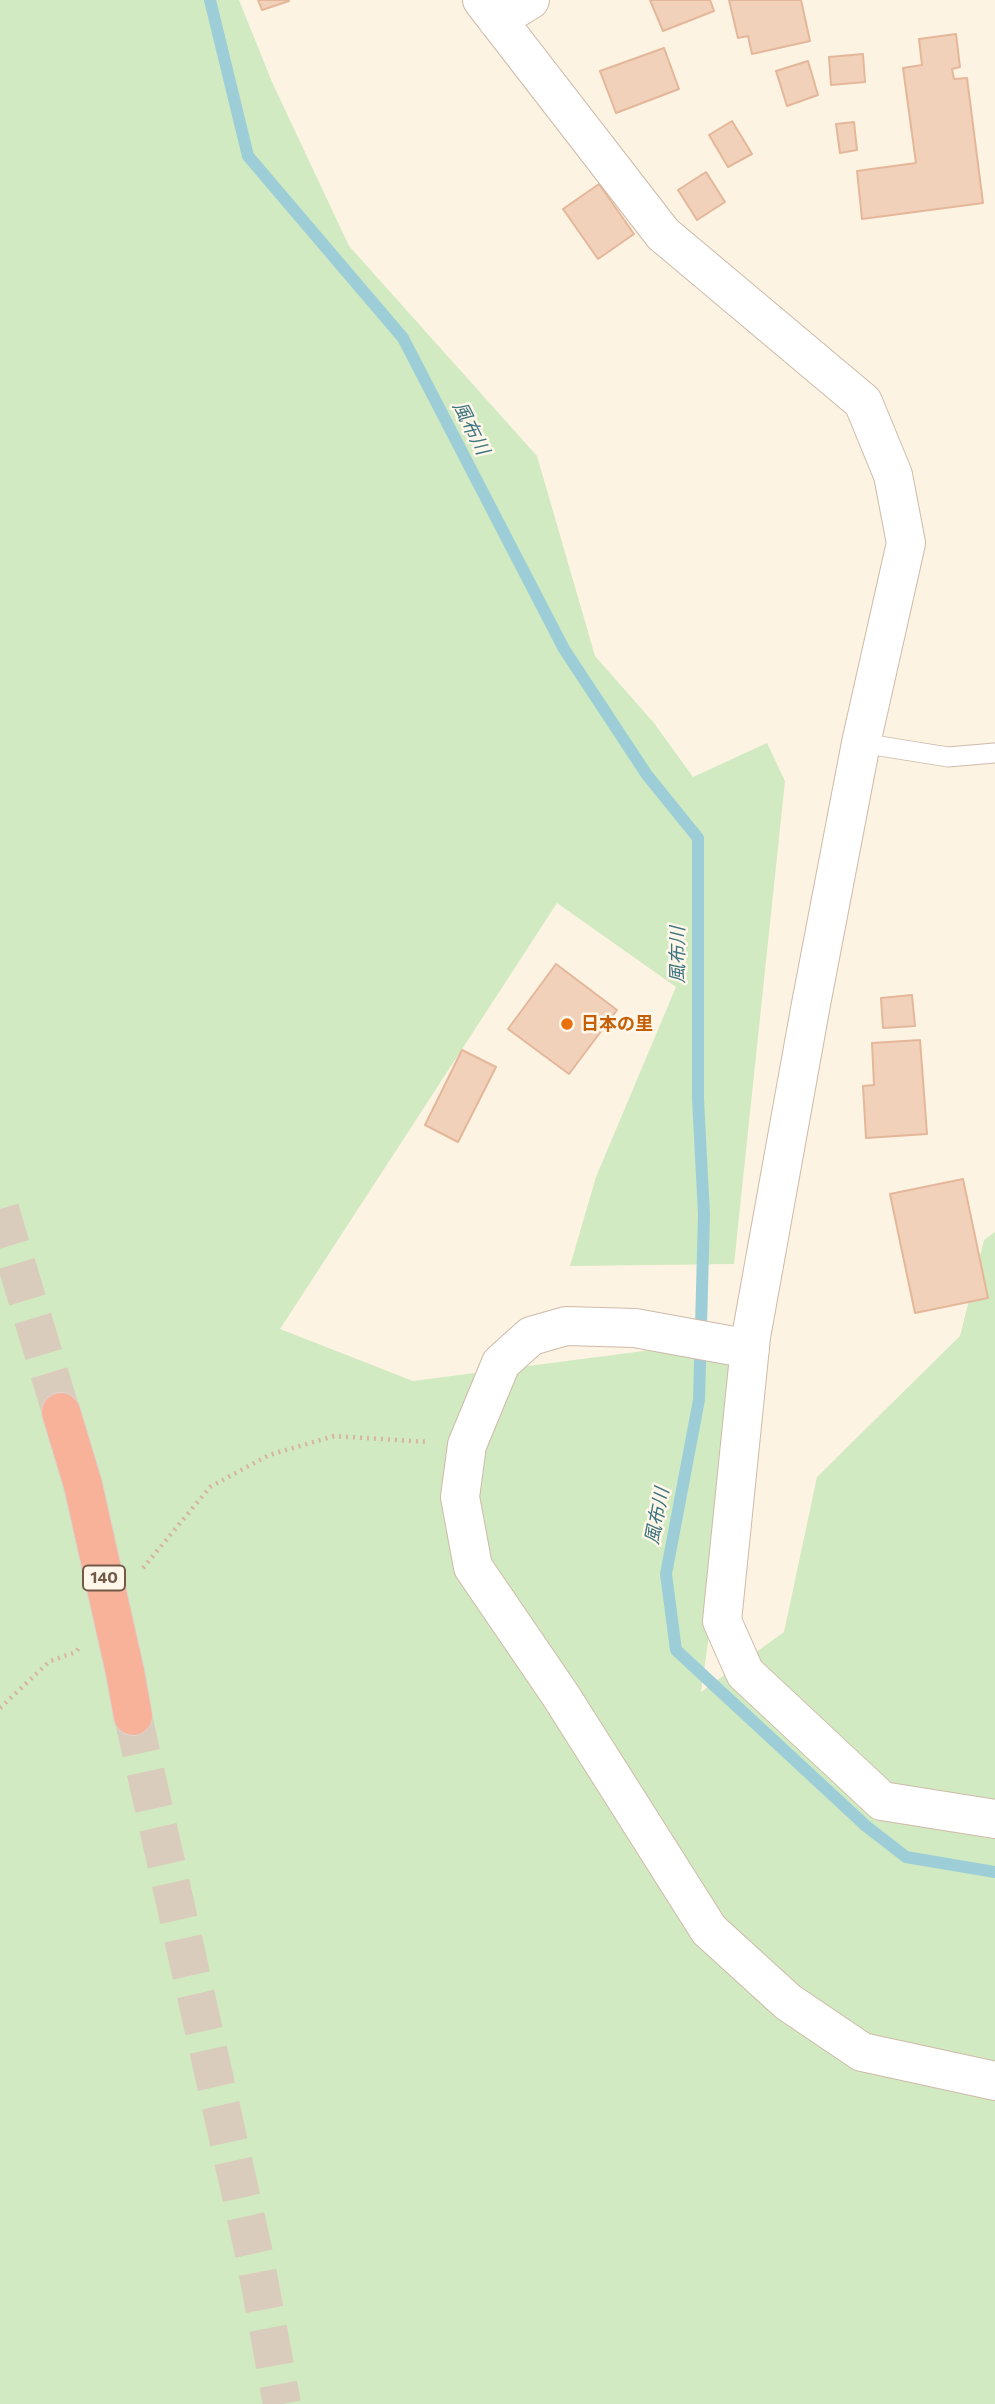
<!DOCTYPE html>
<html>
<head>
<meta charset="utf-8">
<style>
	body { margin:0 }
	canvas { display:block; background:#fcf3e3 }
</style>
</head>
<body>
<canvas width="995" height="2404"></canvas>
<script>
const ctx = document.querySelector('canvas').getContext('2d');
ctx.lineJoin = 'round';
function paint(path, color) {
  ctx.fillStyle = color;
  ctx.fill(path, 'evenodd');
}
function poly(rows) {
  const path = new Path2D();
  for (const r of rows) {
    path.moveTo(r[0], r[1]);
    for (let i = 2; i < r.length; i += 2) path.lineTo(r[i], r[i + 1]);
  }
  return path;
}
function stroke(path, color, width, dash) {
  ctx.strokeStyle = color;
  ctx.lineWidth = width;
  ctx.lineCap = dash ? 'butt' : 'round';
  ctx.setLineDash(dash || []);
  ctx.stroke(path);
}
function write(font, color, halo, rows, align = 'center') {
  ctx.font = font + ' Commissioner,"Noto Sans JP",sans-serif';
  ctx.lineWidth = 5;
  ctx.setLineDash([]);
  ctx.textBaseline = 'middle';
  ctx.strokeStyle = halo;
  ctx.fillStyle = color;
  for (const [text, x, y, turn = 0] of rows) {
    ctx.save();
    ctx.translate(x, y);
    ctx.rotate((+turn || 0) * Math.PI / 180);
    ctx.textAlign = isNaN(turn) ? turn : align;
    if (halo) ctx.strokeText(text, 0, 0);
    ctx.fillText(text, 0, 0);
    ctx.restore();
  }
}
const green = poly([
	[0,0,239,0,272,82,349,246,537,456,595,656,654,723,693,777,767,743,785,781,734,1264,570,1266,596,1177,676,987,557,903,280,1329,413,1381,751,1337,701,1692,784,1632,817,1477,960,1336,984,1240,995,1232,995,2404,0,2404]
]);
const stream = poly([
	[210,0,248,156,403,338,564,649,647,775,698,838,698,1099,704,1215,699,1400,666,1574,676,1650,866,1826,906,1857,995,1872]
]);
const building = poly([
	[258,0,288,0,289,1,262,10,258,0],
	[650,0,710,0,714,11,663,31,650,0],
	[729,0,801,0,810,41,752,54,748,36,738,38,729,0],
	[956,34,960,67,952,69,954,79,967,78,983,203,862,219,857,171,916,163,903,68,922,65,919,39,956,34],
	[664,48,679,89,616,113,600,71,664,48],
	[863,54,865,82,831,85,829,57,863,54],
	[808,61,818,95,787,106,776,71,808,61],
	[732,121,752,154,728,167,709,135,732,121],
	[854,122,857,150,840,153,836,124,854,122],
	[706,172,725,202,697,220,678,190,706,172],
	[599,184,634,234,598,259,563,209,599,184],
	[556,964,617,1010,569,1074,508,1029,556,964],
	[912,995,915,1026,883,1028,881,998,912,995],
	[920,1040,927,1134,866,1138,863,1086,874,1085,872,1043,920,1040],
	[462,1050,496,1067,458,1142,425,1125,462,1050],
	[963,1179,988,1298,915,1313,890,1194,963,1179]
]);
const highwayTunnel = poly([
	[0,1209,61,1412],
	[133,1716,255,2258,282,2404]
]);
const path = poly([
	[143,1568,210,1487,269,1455,334,1436,429,1442],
	[0,1708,50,1661,76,1652,79,1648]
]);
const lane = poly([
	[861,743,948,757,995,753]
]);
const street = poly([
	[482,0,663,234,863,402,893,475,906,543,861,743,811,1004,751,1337,722,1621,745,1673,882,1801,995,1819],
	[497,20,530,0],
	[750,1349,635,1328,566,1326,531,1336,501,1363,467,1445,460,1497,473,1567,561,1696,709,1930,788,2002,862,2052,995,2081]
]);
const highway = poly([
	[61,1412,83,1485],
	[125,1672,133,1716]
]);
const highwayBridge = poly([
	[83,1485,125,1672]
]);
const markers = [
	[567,1024,7,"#e8710a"]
];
const shields = [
	[104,1578,42]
];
const shieldNames = [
	["140",104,1578]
];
const foodNames = [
	["日本の里",581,1024]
];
const waterNames = [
	["風布川",471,428,63],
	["風布川",678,955,-90],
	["風布川",657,1516,-79]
];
paint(green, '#d1eac1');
stroke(stream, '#9dced8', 12);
paint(building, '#f2d1ba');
stroke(building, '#e5b79a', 2);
stroke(highwayTunnel, '#daccbc', 38, [38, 19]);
stroke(lane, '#cebaa9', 21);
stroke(street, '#cebaa9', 40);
stroke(highway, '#dbd4d0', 40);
stroke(path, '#d7b49d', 4.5, [2, 5]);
stroke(lane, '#fff', 19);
stroke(street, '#fff', 38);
stroke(highway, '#f7b299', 38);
stroke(highwayBridge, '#dbd4d0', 40, []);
stroke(highwayBridge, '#f7b299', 38);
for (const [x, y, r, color] of markers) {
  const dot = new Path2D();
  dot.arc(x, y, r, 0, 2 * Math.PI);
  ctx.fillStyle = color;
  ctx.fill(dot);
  stroke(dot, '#fff7e9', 2.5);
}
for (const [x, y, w] of shields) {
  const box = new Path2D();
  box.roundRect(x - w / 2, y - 12.5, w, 25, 5);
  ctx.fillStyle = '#fff7e9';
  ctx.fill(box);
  stroke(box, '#745949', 2);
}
write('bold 16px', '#745949', null, shieldNames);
write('bold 18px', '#c56008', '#fff7e9', foodNames, 'left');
write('italic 19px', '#3f7681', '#fff7e9', waterNames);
</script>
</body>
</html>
